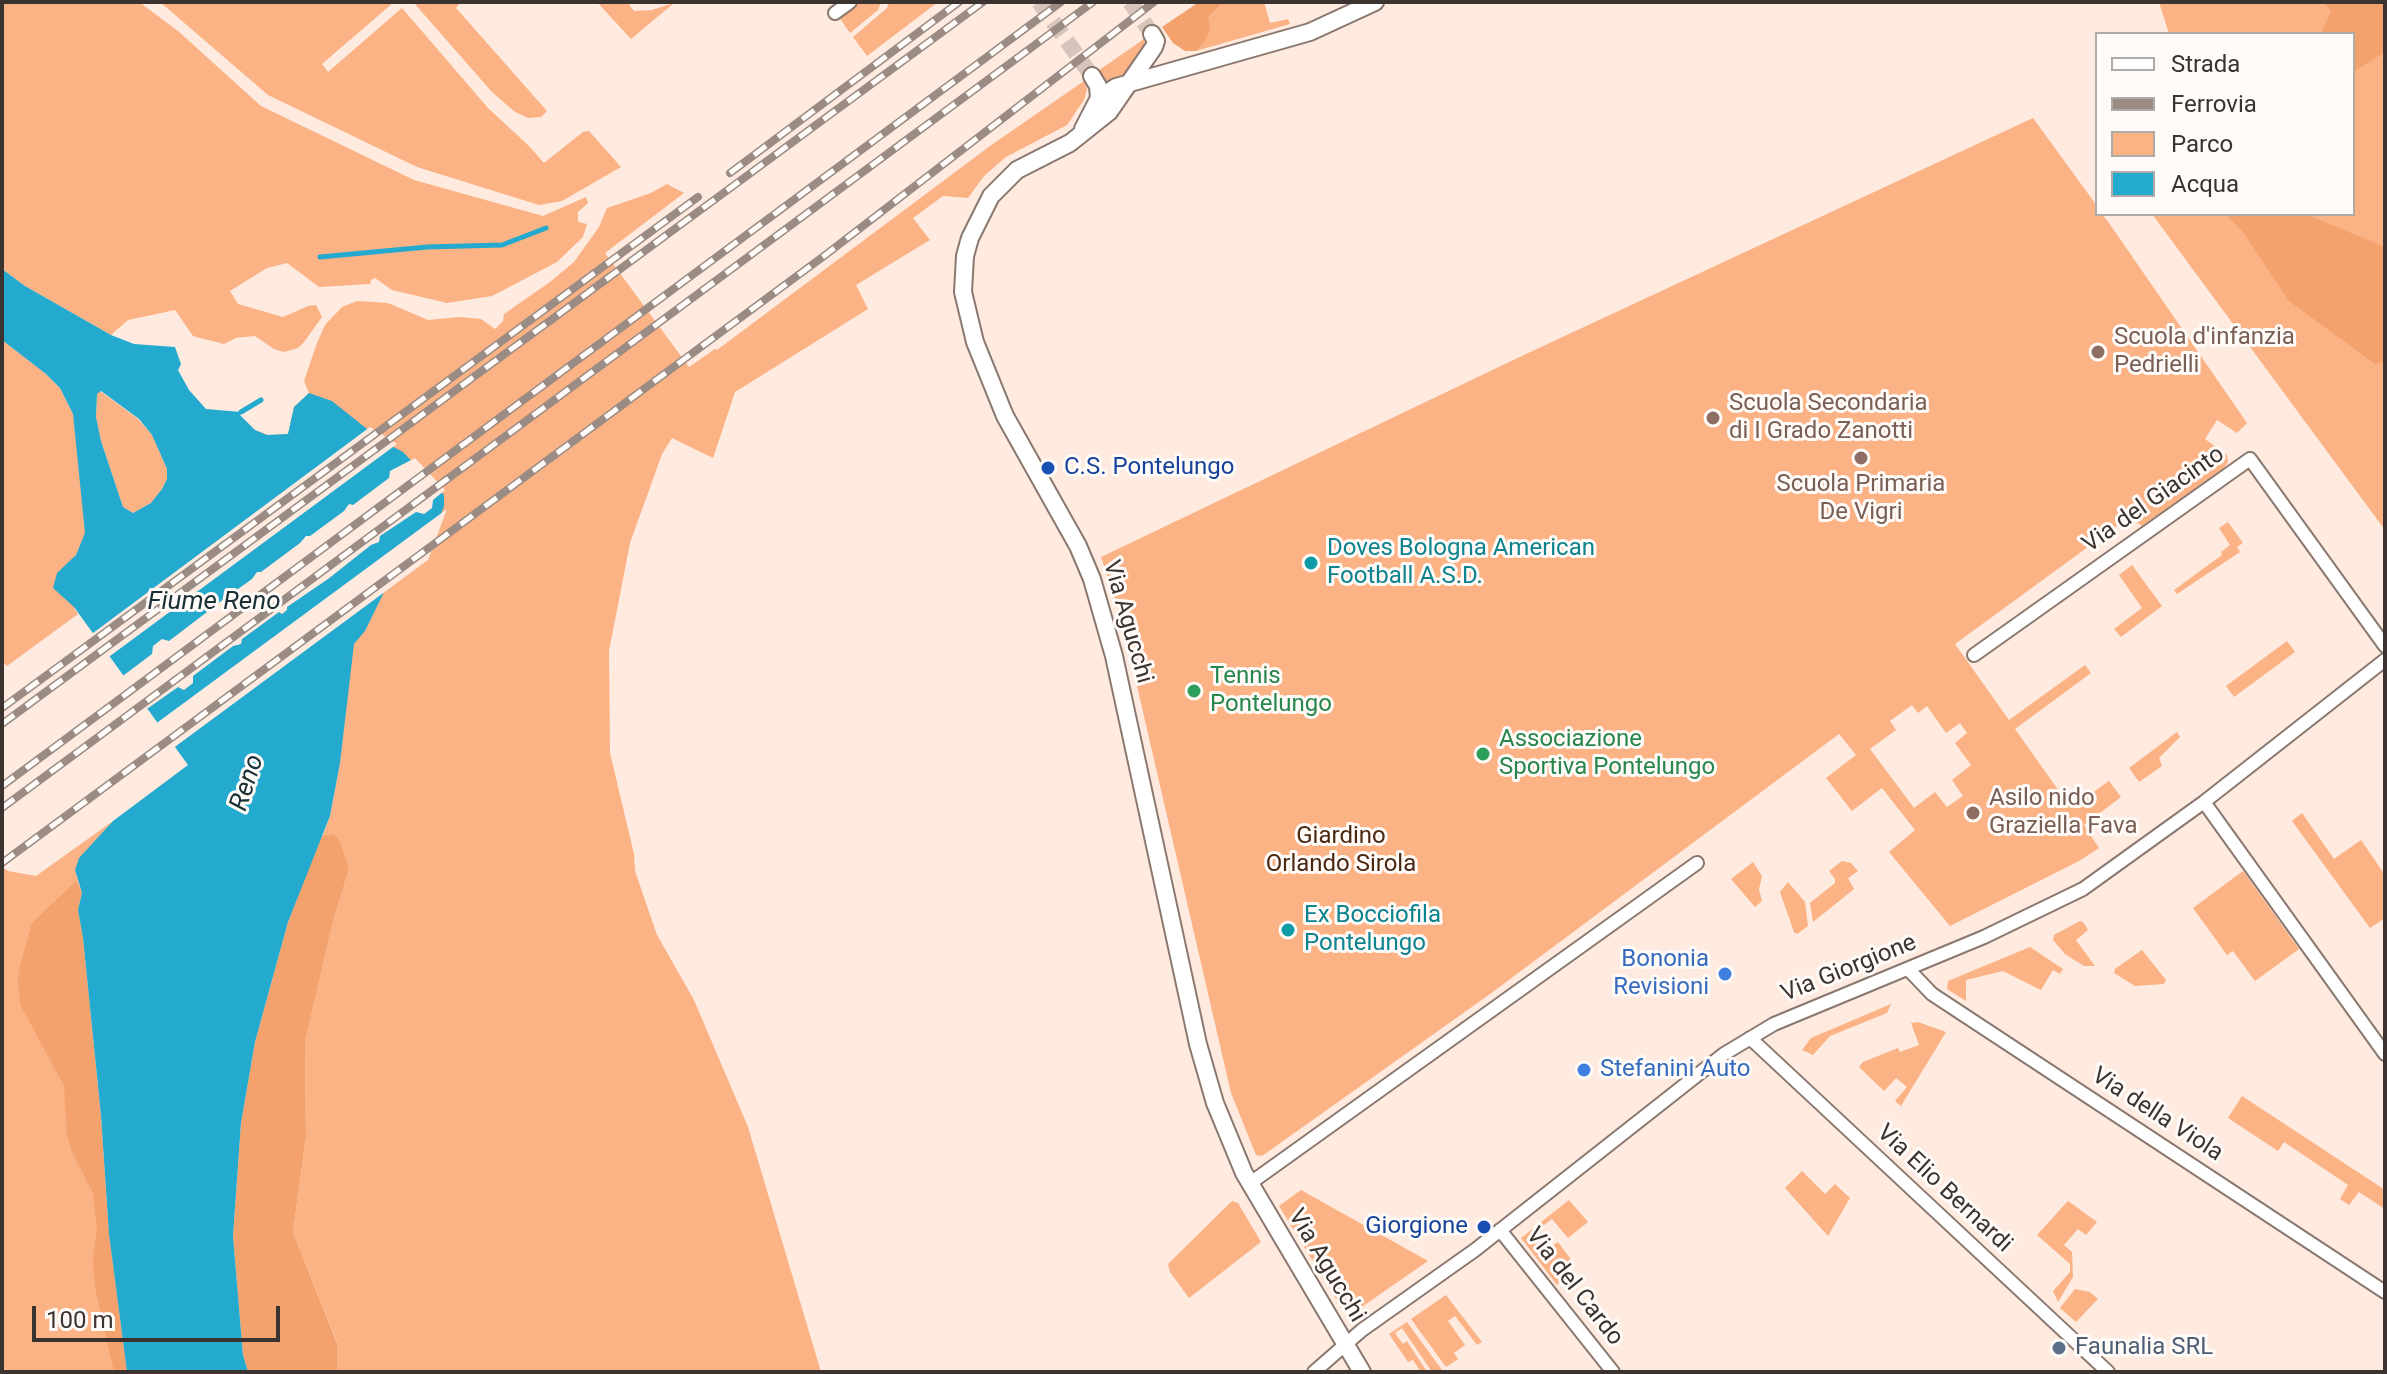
<!DOCTYPE html>
<html>
<head>
<meta charset="utf-8">
<style>
	body { margin:0 }
	#map { position:relative; width:2387px; height:1374px; overflow:hidden; background:#feeade; font-family:Roboto,sans-serif }
	canvas { display:block }
	.frame { position:absolute; inset:0; border:4px solid #3b332f; pointer-events:none }
	.legend { position:absolute; left:2095px; top:32px; width:260px; height:184px; box-sizing:border-box; background:#fffbf8; border:2px solid #b1aba8; margin:0; padding:10px 14px; list-style:none; font-size:24px; color:#3b332f }
	.legend li { display:flex; align-items:center; gap:16px; height:40px }
	.legend b { width:40px; border:2px solid #b1aba8 }
	.scale { position:absolute; left:32px; top:1306px; width:248px; height:36px; box-sizing:border-box; border:4px solid #3b332f; border-top:0; padding-left:10px; font-size:24px; line-height:28px; white-space:nowrap; color:#3b332f; -webkit-text-stroke:6px #fffbf8; paint-order:stroke }
</style>
</head>
<body>
<div id="map">
<canvas width="2387" height="1374"></canvas>
<div class="frame"></div>
<ul class="legend">
<li><b style="height:10px;background:#fff"></b>Strada</li>
<li><b style="height:10px;background:#9a8c84"></b>Ferrovia</li>
<li><b style="height:22px;background:#fbb285"></b>Parco</li>
<li><b style="height:22px;background:#24a9cf"></b>Acqua</li>
</ul>
<div class="scale">100 m</div>
</div>
<script>
const ctx = document.querySelector('canvas').getContext('2d');
ctx.lineJoin = 'round';
function paint(path, color) {
  ctx.fillStyle = color;
  ctx.fill(path, 'evenodd');
}
function poly(rows) {
  const path = new Path2D();
  for (const r of rows) {
    path.moveTo(r[0], r[1]);
    for (let i = 2; i < r.length; i += 2) path.lineTo(r[i], r[i + 1]);
  }
  return path;
}
function stroke(path, color, width, dash) {
  ctx.strokeStyle = color;
  ctx.lineWidth = width;
  ctx.lineCap = dash ? 'butt' : 'round';
  ctx.setLineDash(dash || []);
  ctx.stroke(path);
}
function write(font, color, halo, rows, align = 'center') {
  ctx.font = font + ' Roboto,sans-serif';
  ctx.lineWidth = 6;
  ctx.setLineDash([]);
  ctx.textBaseline = 'middle';
  ctx.strokeStyle = halo;
  ctx.fillStyle = color;
  for (const [text, x, y, turn = 0] of rows) {
    ctx.save();
    ctx.translate(x, y);
    ctx.rotate((+turn || 0) * Math.PI / 180);
    ctx.textAlign = isNaN(turn) ? turn : align;
    if (halo) ctx.strokeText(text, 0, 0);
    ctx.fillText(text, 0, 0);
    ctx.restore();
  }
}
const green = poly([
	[2,2,139,2,178,31,261,106,414,180,543,216,586,197,588,203,578,212,578,222,587,224,583,237,557,262,492,296,447,303,392,290,375,278,371,280,370,284,319,287,287,263,267,268,230,291,238,304,283,317,308,306,316,305,322,317,304,342,298,348,284,352,274,349,255,336,236,338,224,344,193,336,175,310,128,320,111,335,25,286,2,269],
	[160,2,394,2,322,64,328,72,402,8,488,108,529,146,544,163,583,132,589,131,621,167,562,201,539,205,417,167,268,95],
	[461,2,456,8,547,111,541,117,528,118,515,112,492,92,414,3],
	[597,2,627,2,634,11,652,10,674,3,631,39],
	[861,2,881,2,878,10,850,33,839,17],
	[889,2,938,2,867,56,853,37,887,8],
	[1224,2,1264,2,1270,23,1288,19,1290,24,1196,51,1204,42,1208,17],
	[2159,2,2385,2,2385,530,2152,214,2353,214,2353,34,2169,34],
	[1144,39,1145,46,1131,68,1122,76,1107,81,1095,73],
	[1084,81,1087,89,1084,100,1067,125,1006,157,984,176,968,198,943,196,913,218,930,240,856,285,868,309,735,392,713,458,672,438,662,454,630,543,609,651,610,753,634,854,635,871,657,935,694,1000,748,1127,821,1372,337,1372,337,1342,293,1232,306,1137,305,1042,333,922,349,869,333,834,323,835,330,816,340,763,346,707,74,608,78,614,7,666,2,661,2,340,46,374,60,388,73,414,86,533,76,555,77,568,255,430,268,435,288,434,294,407,309,393,304,381,317,343,325,325,342,307,357,301,388,303,428,320,460,317,481,319,495,329,503,321,504,314,550,282,574,262,599,227,607,208,651,193,667,184,684,193,605,253,689,367,715,349,717,350,990,146],
	[2033,118,2097,206,2097,214,2102,214,2109,223,2247,423,2237,433,2217,420,2205,439,2227,455,2228,462,2224,468,2142,526,2129,517,1955,644,2009,720,2085,665,2091,673,2015,729,2071,808,2109,781,2121,797,2084,825,2099,848,2079,861,1950,926,1889,852,1915,830,1882,788,1852,811,1826,778,1856,755,1839,734,1490,994,1262,1156,1256,1155,1231,1093,1122,621,1101,557,1526,354],
	[1912,705,1918,713,1927,706,1946,733,1960,723,1967,733,1955,743,1971,765,1952,780,1963,796,1947,807,1935,792,1914,808,1870,749,1896,730,1890,721],
	[100,391,138,419,152,435,167,469,167,479,162,489,151,503,133,513,123,507,101,441,96,417,97,393],
	[2228,522,2243,543,2237,547,2240,552,2177,594,2174,590,2222,555,2221,552,2230,545,2219,528],
	[2132,565,2162,606,2121,637,2114,629,2142,608,2119,575],
	[2287,641,2295,652,2234,697,2226,686],
	[2177,732,2180,737,2159,758,2162,766,2139,782,2129,768],
	[2302,813,2334,859,2361,840,2385,875,2385,918,2370,928,2292,821],
	[113,821,80,858,75,870,82,893,78,910,109,1234,127,1372,2,1372,2,867,8,871,36,876],
	[1842,861,1851,863,1858,871,1848,878,1854,889,1813,922,1810,903,1835,883,1835,879,1829,871],
	[1753,862,1762,876,1759,889,1762,901,1755,907,1731,879],
	[2243,871,2299,949,2255,981,2233,951,2227,955,2193,908],
	[1788,882,1805,902,1808,926,1797,934,1794,932,1780,892],
	[2080,921,2083,922,2088,930,2076,940,2095,966,2084,966,2065,954,2053,940,2054,935],
	[2030,947,2063,969,2060,974,2053,970,2041,990,2003,971,1966,980,1966,1001,1947,989,1948,981],
	[2142,950,2166,980,2164,984,2135,986,2114,973,2115,969],
	[1891,1004,1887,1013,1830,1036,1813,1055,1802,1050,1811,1038],
	[1918,1022,1946,1032,1901,1106,1895,1101,1907,1087,1896,1078,1884,1091,1859,1067,1863,1062,1898,1048,1900,1052,1919,1045,1911,1023],
	[2242,1096,2385,1190,2385,1209,2359,1192,2349,1205,2340,1199,2348,1185,2284,1142,2278,1151,2228,1118],
	[1802,1171,1825,1194,1835,1184,1850,1198,1828,1236,1785,1188],
	[1301,1190,1428,1261,1353,1313,1344,1312,1279,1206],
	[1569,1200,1588,1222,1568,1238,1552,1219,1539,1229,1552,1246,1558,1242,1572,1261,1570,1272,1557,1285,1521,1238],
	[1232,1201,1238,1203,1261,1242,1189,1298,1170,1272,1168,1264],
	[2068,1201,2097,1222,2086,1235,2078,1229,2064,1245,2072,1252,2073,1277,2058,1302,2053,1291,2070,1272,2070,1264,2037,1235],
	[2075,1289,2090,1292,2098,1299,2076,1322,2060,1308],
	[1446,1295,1482,1342,1477,1345,1455,1316,1448,1321,1465,1345,1454,1353,1458,1359,1446,1367,1411,1319],
	[1407,1322,1442,1370,1439,1372,1432,1372,1402,1328,1395,1333,1403,1344,1407,1341,1427,1372,1421,1372,1413,1360,1408,1362,1389,1334]
]);
const forest = poly([
	[1199,2,1224,2,1208,17,1210,30,1204,42,1196,51,1185,51,1173,43,1162,27],
	[2323,2,2385,2,2385,52,2353,72,2353,34,2321,34,2331,11],
	[2225,214,2305,214,2385,247,2385,361,2375,364,2289,301,2243,232],
	[333,834,339,840,349,869,333,922,305,1042,306,1137,293,1232,337,1343,337,1372,248,1372,243,1355,233,1236,241,1123,255,1042,288,922,318,844,323,835],
	[76,881,82,893,78,910,83,938,101,1116,109,1234,127,1372,114,1372,95,1287,93,1258,97,1229,93,1193,72,1152,67,1135,64,1086,20,1004,18,981,20,966,32,923]
]);
const water = poly([
	[2,269,25,286,111,335,134,344,175,347,181,364,178,370,189,390,206,409,241,412,240,415,255,430,267,435,288,434,294,407,309,393,332,401,382,441,403,452,444,495,444,506,422,564,384,592,365,631,354,644,340,763,330,816,288,922,255,1042,241,1123,233,1236,243,1355,248,1372,127,1372,109,1234,101,1116,83,938,78,910,82,893,75,870,79,858,113,821,188,765,74,607,53,588,57,573,76,555,85,533,73,414,60,388,46,374,2,340],
	[101,391,139,419,152,435,167,469,167,479,162,489,151,503,133,513,123,507,101,441,96,417,97,394]
]);
const pier = poly([
	[370,427,397,444,106,659,89,636],
	[415,458,445,490,433,500,432,508,424,514,416,512,380,536,379,542,371,545,328,579,287,607,287,610,282,614,279,612,242,639,241,644,233,646,193,676,193,683,184,690,178,687,144,711,120,678,152,654,153,646,162,639,169,641,207,612,208,608,217,604,252,579,257,572,261,572,300,543,306,536,310,536,344,511,349,504,353,505,389,478,390,471],
	[447,509,428,560,172,749,154,725]
]);
const stream = poly([
	[320,257,427,247,502,245,546,228],
	[241,412,261,400]
]);
const tertiaryTunnel = poly([
	[1039,2,1092,76],
	[1130,2,1152,34]
]);
const minor = poly([
	[835,13,850,2],
	[1974,655,2250,459,2385,646],
	[2204,802,2385,1054],
	[1909,970,1932,994,2385,1292],
	[1750,1038,2108,1372],
	[1249,1184,1697,863],
	[1500,1230,1613,1372],
	[1314,1372,1362,1330,1475,1250,1724,1054,1774,1024,1984,937,2083,889,2204,802,2385,660]
]);
const tertiary = poly([
	[1152,34,1156,41,1154,47,1109,112,1070,143,1017,170,991,196,970,238,965,256,963,292,975,342,1005,416,1078,546,1092,579,1114,656,1198,1044,1215,1103,1244,1173,1362,1372],
	[1099,98,1116,87,1310,32,1375,2],
	[1083,129,1099,98,1098,86,1092,76]
]);
const rail = poly([
	[730,173,959,2],
	[2,708,698,197],
	[2,724,983,2],
	[2,786,1061,2],
	[2,808,1093,2],
	[2,863,824,256,1154,2]
]);
const markers = [
	[2098,352,8,"#8d6e63"],
	[1713,418,8,"#8d6e63"],
	[1861,458,8,"#8d6e63"],
	[1048,468,8,"#1a4fb4"],
	[1311,563,8,"#0f9aa8"],
	[1194,691,8,"#2e9e5b"],
	[1483,754,8,"#2e9e5b"],
	[1973,813,8,"#8d6e63"],
	[1288,930,8,"#0f9aa8"],
	[1725,974,8,"#3f7fe0"],
	[1584,1070,8,"#3f7fe0"],
	[1484,1227,8,"#1a4fb4"],
	[2059,1348,8,"#5c6f8a"]
];
const educationNames = [
	["Scuola d'infanzia",2114,338],
	["Pedrielli",2114,366],
	["Scuola Secondaria",1729,404],
	["di I Grado Zanotti",1729,432],
	["Scuola Primaria",1861,485,"center"],
	["De Vigri",1861,513,"center"],
	["Asilo nido",1989,799],
	["Graziella Fava",1989,827]
];
const transitNames = [
	["C.S. Pontelungo",1064,468],
	["Giorgione",1468,1227,"right"]
];
const streetNames = [
	["Via del Giacinto",2154,500,-35],
	["Via Agucchi",1127,622,74],
	["Via Giorgione",1849,969,-22],
	["Via della Viola",2157,1115,33],
	["Via Elio Bernardi",1944,1189,43],
	["Via Agucchi",1326,1266,59],
	["Via del Cardo",1574,1287,52]
];
const cultureNames = [
	["Doves Bologna American",1327,549],
	["Football A.S.D.",1327,577],
	["Ex Bocciofila",1304,916],
	["Pontelungo",1304,944]
];
const leisureNames = [
	["Tennis",1210,677],
	["Pontelungo",1210,705],
	["Associazione",1499,740],
	["Sportiva Pontelungo",1499,768]
];
const parkNames = [
	["Giardino",1341,837],
	["Orlando Sirola",1341,865]
];
const shopNames = [
	["Bononia",1709,960],
	["Revisioni",1709,988],
	["Stefanini Auto",1600,1070,"left"]
];
const serviceNames = [
	["Faunalia SRL",2075,1348]
];
const waterNames = [
	["Fiume Reno",214,602],
	["Reno",248,783,-72]
];
paint(green, '#fbb285');
paint(forest, '#f3a16d');
paint(water, '#24a9cf');
paint(pier, '#feeade');
stroke(stream, '#24a9cf', 5);
stroke(tertiaryTunnel, '#d7c5bb', 16, [16, 8]);
stroke(minor, '#8a786e', 16);
stroke(tertiary, '#8a786e', 20);
stroke(minor, '#fff', 12);
stroke(tertiary, '#fff', 16);
stroke(rail, '#9a8c84', 8);
stroke(rail, '#fffbf8', 5, [15]);
for (const [x, y, r, color] of markers) {
  const dot = new Path2D();
  dot.arc(x, y, r, 0, 2 * Math.PI);
  ctx.fillStyle = color;
  ctx.fill(dot);
  stroke(dot, '#fffbf8', 3);
}
write('24px', '#785e54', '#fffbf8', educationNames, 'left');
write('24px', '#164399', '#fffbf8', transitNames, 'left');
write('24px', '#3b332f', '#fffbf8', streetNames);
write('24px', '#0d838f', '#fffbf8', cultureNames, 'left');
write('24px', '#27864d', '#fffbf8', leisureNames, 'left');
write('24px', '#4a2913', '#fffbf8', parkNames);
write('24px', '#366cbe', '#fffbf8', shopNames, 'right');
write('24px', '#4e5e75', '#fffbf8', serviceNames, 'left');
write('italic 26px', '#1a2f36', '#fffbf8', waterNames);
</script>
</body>
</html>
